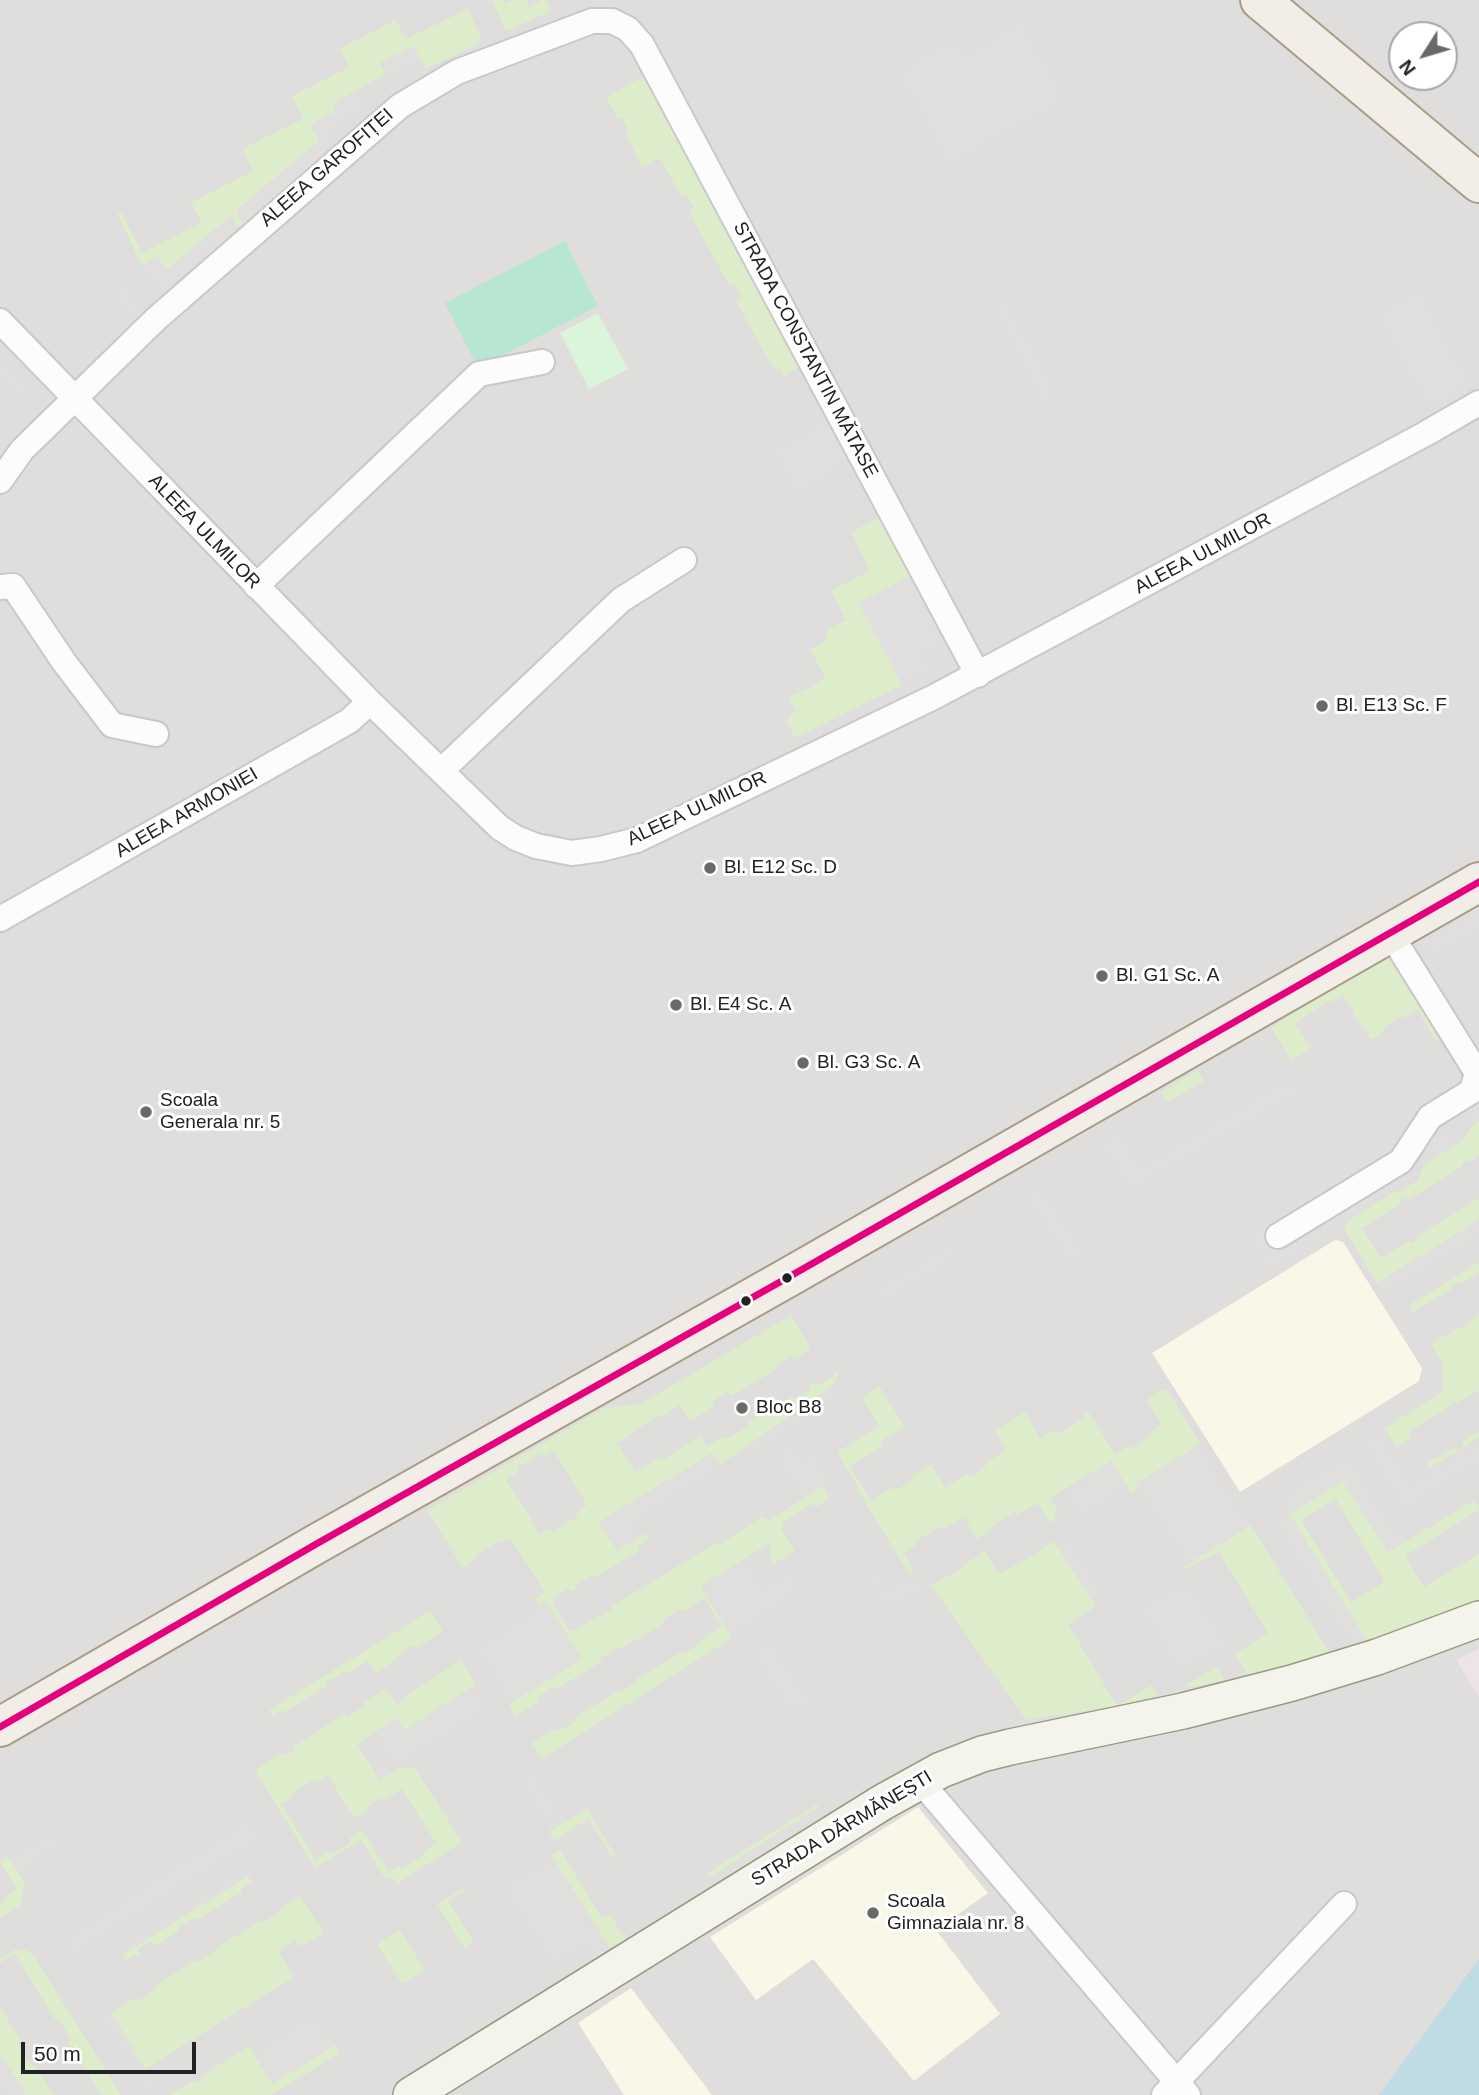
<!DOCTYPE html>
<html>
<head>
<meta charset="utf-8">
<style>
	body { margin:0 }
	#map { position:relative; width:1479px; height:2095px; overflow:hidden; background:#f0eeeb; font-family:Helvetica,sans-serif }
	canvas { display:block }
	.north { position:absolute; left:1388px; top:21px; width:70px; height:70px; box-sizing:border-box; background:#fff; border:2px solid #a7a7a7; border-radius:50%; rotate:233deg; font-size:19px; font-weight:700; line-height:28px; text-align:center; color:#222 }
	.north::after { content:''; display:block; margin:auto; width:24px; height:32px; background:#6a6968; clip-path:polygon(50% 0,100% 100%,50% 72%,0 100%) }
	.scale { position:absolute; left:21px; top:2042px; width:175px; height:32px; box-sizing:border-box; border:4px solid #222; border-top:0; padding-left:9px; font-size:21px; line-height:24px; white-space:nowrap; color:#222; -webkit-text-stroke:5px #fff; paint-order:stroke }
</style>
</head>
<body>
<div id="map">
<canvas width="1479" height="2095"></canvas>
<div class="north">N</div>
<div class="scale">50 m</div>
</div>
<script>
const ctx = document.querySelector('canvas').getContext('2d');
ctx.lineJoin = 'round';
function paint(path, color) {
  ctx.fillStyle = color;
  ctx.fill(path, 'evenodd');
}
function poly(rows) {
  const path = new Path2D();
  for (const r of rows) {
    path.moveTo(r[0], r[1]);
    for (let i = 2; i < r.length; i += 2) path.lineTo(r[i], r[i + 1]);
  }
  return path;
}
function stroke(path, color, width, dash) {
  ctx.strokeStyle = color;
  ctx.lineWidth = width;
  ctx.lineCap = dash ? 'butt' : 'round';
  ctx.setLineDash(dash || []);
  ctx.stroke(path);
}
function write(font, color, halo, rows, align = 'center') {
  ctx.font = font + ' Helvetica,sans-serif';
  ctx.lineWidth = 6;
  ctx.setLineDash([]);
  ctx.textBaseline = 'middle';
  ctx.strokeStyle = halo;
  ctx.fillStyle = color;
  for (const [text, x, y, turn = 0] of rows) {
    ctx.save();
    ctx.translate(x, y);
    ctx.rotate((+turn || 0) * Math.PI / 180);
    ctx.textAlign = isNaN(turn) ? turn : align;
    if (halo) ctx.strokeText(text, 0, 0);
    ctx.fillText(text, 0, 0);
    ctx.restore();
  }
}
const residential = poly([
	[0,0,1479,0,1479,2095,0,2095],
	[1402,35,1444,35,1444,77,1402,77]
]);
const industrial = poly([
	[1479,1649,1479,1696,1456,1660]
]);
const education = poly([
	[1335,1240,1343,1242,1422,1368,1419,1381,1240,1492,1152,1353],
	[918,1807,988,1893,936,1930,1000,2014,914,2081,813,1959,756,2000,710,1937],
	[631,1988,712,2095,624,2095,578,2023]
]);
const grass = poly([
	[492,0,502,0,504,4,513,0,526,0,529,7,541,0,546,0,551,11,509,30,505,29],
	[468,9,481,37,477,45,425,69,414,47,380,63,386,74,333,103,336,111,319,141,236,211,243,224,239,228,230,217,165,271,158,257,142,266,117,214,121,212,142,253,201,223,191,202,253,171,242,149,303,119,292,96,349,67,340,48,396,20,406,39],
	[644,76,801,366,784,376,779,368,774,370,736,301,742,297,734,283,729,285,689,212,694,208,686,194,681,196,660,158,642,167,625,132,628,130,622,118,618,119,606,97],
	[880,517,911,576,859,603,902,685,795,738,786,721,790,718,789,715,796,711,788,697,810,688,825,677,810,649,828,640,825,632,846,620,831,591,870,571,851,532],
	[1391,954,1442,1038,1436,1042,1418,1010,1404,1018,1402,1016,1383,1028,1384,1032,1371,1040,1353,1014,1354,1012,1343,995,1330,1003,1328,1001,1295,1024,1312,1048,1291,1060,1271,1027],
	[1198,1070,1204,1081,1170,1101,1166,1100,1161,1092],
	[1479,1121,1479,1156,1470,1162,1468,1160,1462,1164,1463,1166,1408,1200,1406,1197,1399,1201,1401,1204,1362,1228,1381,1258,1409,1241,1411,1244,1418,1239,1417,1236,1479,1198,1479,1220,1377,1283,1344,1229,1349,1220,1396,1190,1398,1193,1417,1181,1425,1164,1464,1139,1472,1126],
	[1479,1262,1479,1273,1460,1284,1458,1282,1451,1286,1452,1289,1411,1313,1411,1304],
	[791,1315,811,1349,794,1359,792,1356,775,1366,776,1369,732,1396,728,1392,712,1402,714,1407,690,1421,680,1405,660,1418,657,1416,617,1444,635,1472,659,1458,661,1461,700,1436,707,1446,725,1436,727,1439,748,1426,747,1423,793,1396,795,1399,811,1390,809,1386,815,1383,817,1386,834,1376,833,1373,835,1371,838,1375,834,1385,720,1465,712,1453,599,1522,617,1550,646,1533,650,1539,637,1547,639,1551,614,1566,595,1577,593,1575,586,1579,575,1585,577,1588,570,1592,568,1589,553,1598,553,1603,570,1632,613,1609,612,1606,718,1542,720,1544,760,1519,760,1516,769,1520,823,1486,830,1498,816,1507,813,1503,782,1523,784,1527,781,1529,795,1551,772,1565,770,1543,701,1586,732,1638,542,1759,532,1743,555,1729,557,1732,576,1721,574,1718,619,1690,621,1692,636,1682,635,1680,681,1652,683,1654,700,1643,699,1641,722,1626,704,1598,682,1612,680,1609,663,1620,664,1623,619,1650,617,1648,600,1659,601,1662,557,1689,555,1686,538,1697,540,1701,515,1716,509,1704,582,1659,545,1602,540,1606,535,1599,545,1592,510,1538,501,1543,499,1541,475,1556,476,1560,463,1568,427,1510,604,1408,641,1404],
	[553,1450,587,1505,576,1512,578,1516,553,1532,550,1528,539,1534,530,1519,531,1518,506,1480,519,1472,517,1468,542,1453,544,1456],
	[1479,1315,1479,1390,1456,1403,1455,1401,1451,1404,1447,1406,1448,1408,1408,1432,1411,1438,1396,1447,1385,1428,1443,1391,1443,1364,1431,1344,1459,1327,1461,1329,1469,1324,1468,1322],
	[879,1386,905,1427,881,1441,883,1446,850,1466,871,1500,894,1487,896,1490,913,1480,911,1476,931,1465,945,1487,967,1474,970,1477,986,1467,985,1464,1006,1450,995,1431,1025,1412,1040,1439,1054,1430,1057,1434,1085,1417,1083,1414,1088,1411,1115,1454,1128,1446,1131,1448,1151,1436,1149,1433,1162,1425,1146,1400,1166,1388,1201,1444,1136,1484,1139,1489,1131,1494,1111,1461,1050,1498,1057,1509,1054,1520,1050,1523,1038,1503,1017,1515,1015,1512,988,1529,990,1532,977,1539,964,1517,943,1529,941,1526,914,1542,915,1546,904,1553,914,1571,909,1574,857,1489,858,1487,837,1452,879,1426,862,1397],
	[1479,1431,1479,1438,1430,1468,1427,1463,1455,1447,1457,1450,1464,1445,1462,1441],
	[1343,1481,1388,1552,1473,1501,1479,1505,1479,1510,1405,1556,1424,1587,1479,1554,1479,1601,1368,1643,1289,1514],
	[1336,1499,1385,1582,1351,1602,1301,1520],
	[1251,1525,1329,1652,1327,1656,1250,1679,1235,1654,1268,1633,1219,1552,1184,1570,1183,1567],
	[1054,1541,1096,1606,1068,1624,1117,1706,1152,1685,1158,1695,1118,1706,1026,1720,931,1585,964,1567,964,1565,985,1551,999,1574,1038,1553,1038,1551],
	[430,1611,443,1631,439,1634,416,1648,413,1645,396,1656,398,1659,376,1673,368,1661,347,1674,345,1671,326,1683,327,1686,284,1713,282,1710,272,1716,269,1710],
	[461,1660,476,1684,404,1731,396,1719,357,1744,380,1780,399,1768,415,1768,462,1842,397,1884,392,1876,386,1880,361,1840,315,1868,255,1770,282,1753,285,1756,294,1750,293,1747,345,1714,347,1717,364,1706,363,1703,386,1689,397,1705,405,1699,404,1697],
	[328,1775,338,1791,337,1793,355,1818,368,1810,366,1807,381,1798,384,1800,402,1789,436,1843,423,1852,424,1855,402,1869,399,1866,389,1872,362,1830,349,1838,351,1842,331,1854,328,1852,316,1860,281,1804,294,1796,292,1793,313,1780,315,1783],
	[1217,1667,1225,1680,1186,1688,1185,1685],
	[817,1804,819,1807,709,1878,706,1874],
	[587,1809,616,1856,613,1858,588,1819,554,1841,549,1831],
	[560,1850,602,1918,610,1914,627,1942,612,1952,551,1855],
	[8,1856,25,1884,20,1906,0,1918,0,1904,6,1900,4,1897,17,1889,0,1862],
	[248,1876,252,1882,241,1889,242,1892,197,1920,194,1918,178,1928,179,1931,156,1946,151,1941,137,1950,140,1955,138,1957,136,1954,126,1960,123,1954],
	[465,1887,466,1890,448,1901,474,1942,464,1948,437,1904],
	[300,1896,324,1933,300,1947,295,1940,278,1951,294,1977,145,2069,111,2013,135,1998,138,2001,156,1989,155,1986,196,1960,198,1962,216,1951,216,1948,260,1921,261,1923,279,1913,278,1910],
	[400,1930,425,1970,402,1984,377,1944],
	[14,1950,27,1950,35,1958,121,2095,101,2095,68,2042,71,2040,65,2029,59,2019,56,2021,15,1954,0,1963,0,1958],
	[0,2007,21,2041,18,2044,32,2066,35,2065,53,2095,26,2095,0,2053],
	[335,2045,340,2053,271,2095,169,2095,192,2081,195,2084,203,2079,201,2076,249,2046,272,2083]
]);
const park = poly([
	[598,313,628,369,589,389,560,333]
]);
const pitch = poly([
	[565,241,598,306,478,368,445,303]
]);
const parking = poly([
	[1023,19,1069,100,948,168,894,70,956,36,965,51],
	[414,46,421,61,388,78,380,63],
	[360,88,370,106,342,122,345,127,333,133,341,141,243,224,236,211,319,141,310,125,336,111,332,104],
	[230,216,239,228,166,290,151,284,142,266,158,257,166,271],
	[126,281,141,312,127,318,112,288],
	[1002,287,1058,392,1045,409,991,310],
	[1420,288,1474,386,1427,411,1374,313],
	[0,357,32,391,30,412,0,380],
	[828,418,853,464,796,495,770,450],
	[911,576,948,645,927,656,933,669,902,685,859,603],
	[1479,908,1479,933,1431,962,1420,943],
	[1291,1075,1302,1093,1130,1193,1099,1144,1120,1126,1143,1164],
	[1479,1095,1479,1121,1472,1126,1460,1107],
	[1449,1126,1460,1142,1431,1161,1420,1144],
	[1395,1145,1414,1176,1347,1218,1342,1228,1268,1274,1246,1238],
	[1041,1182,1089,1257,1071,1269,1023,1194],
	[1479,1220,1479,1238,1385,1296,1377,1283],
	[954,1241,963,1256,876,1307,867,1292],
	[834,1385,842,1396,739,1467,732,1457],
	[1381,1431,1412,1482,1479,1441,1479,1466,1403,1511,1361,1444],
	[790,1440,801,1457,813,1450,874,1548,865,1553,823,1486,801,1500,770,1452],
	[1201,1444,1251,1525,1185,1566,1135,1484],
	[1348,1452,1405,1542,1388,1553,1343,1481,1289,1514,1368,1643,1350,1649,1273,1524,1289,1514,1278,1497],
	[713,1453,723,1469,634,1524,641,1536,617,1551,599,1522],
	[1111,1461,1129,1489,1080,1519,1063,1491],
	[1070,1537,1107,1597,1095,1605,1057,1545],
	[867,1554,888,1588,914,1572,925,1590,887,1613,855,1561],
	[747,1558,764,1586,790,1570,804,1591,732,1638,701,1587],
	[1188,1579,1229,1645,1179,1675,1138,1609],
	[546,1601,582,1659,509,1704,474,1649],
	[771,1638,813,1701,790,1715,749,1652],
	[476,1684,491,1708,380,1780,374,1770,389,1760,372,1734,396,1718,405,1730],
	[533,1769,565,1820,549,1830,517,1778],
	[813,1811,826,1818,720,1886,709,1878],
	[250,1818,263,1839,74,1955,62,1937],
	[51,1830,61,1847,19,1873,8,1856],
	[272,1851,276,1858,88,1976,162,2095,148,2095,81,1987,96,1961],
	[551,1855,612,1952,593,1964,583,1949,552,1969,501,1887],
	[315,2013,335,2045,272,2084,253,2052],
	[0,2053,26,2095,4,2095,0,2088]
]);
const water = poly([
	[1479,1959,1479,2095,1379,2095,1462,1982]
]);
const street = poly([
	[0,321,370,702,500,828,516,838,536,846,572,853,601,849,637,840,934,697,1425,434,1479,403],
	[0,481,22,450,156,319,400,106,457,72,592,21,612,21,628,29,642,45,978,675],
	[256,586,479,374,542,362],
	[0,587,13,586,64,662,112,725,156,734],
	[441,771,621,600,684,560],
	[0,919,349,721,370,702],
	[1390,933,1477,1073,1479,1071],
	[1278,1236,1401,1161,1430,1117,1472,1091,1477,1073],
	[920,1781,1188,2095],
	[1164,2095,1344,1904]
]);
const secondary = poly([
	[411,2095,883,1802,941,1770,982,1754,1010,1747,1183,1711,1292,1683,1377,1657,1479,1619]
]);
const primary = poly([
	[1260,0,1479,183],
	[0,1727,318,1543,787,1278,1479,882]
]);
const bus1 = poly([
	[0,1727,318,1543,787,1278,1479,882]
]);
const markers = [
	[1322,706,7,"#6a6968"],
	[710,868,7,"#6a6968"],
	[1102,976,7,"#6a6968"],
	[676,1005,7,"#6a6968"],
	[803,1063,7,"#6a6968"],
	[146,1112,7,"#6a6968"],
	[787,1278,6,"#222"],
	[746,1301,6,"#222"],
	[742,1408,7,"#6a6968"],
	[873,1913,7,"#6a6968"]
];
const streetNames = [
	["ALEEA GAROFIȚEI",327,168,-41],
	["STRADA CONSTANTIN MĂTASE",805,350,62],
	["ALEEA ULMILOR",204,532,46],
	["ALEEA ULMILOR",1203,554,-28],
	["ALEEA ULMILOR",697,809,-25],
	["ALEEA ARMONIEI",187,813,-30],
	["STRADA DĂRMĂNEȘTI",842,1829,-31]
];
const poiNames = [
	["Bl. E13 Sc. F",1336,706],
	["Bl. E12 Sc. D",724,868],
	["Bl. G1 Sc. A",1116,976],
	["Bl. E4 Sc. A",690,1005],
	["Bl. G3 Sc. A",817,1063],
	["Scoala",160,1101],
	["Generala nr. 5",160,1123],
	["Bloc B8",756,1408],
	["Scoala",887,1902],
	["Gimnaziala nr. 8",887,1924]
];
paint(residential, '#dfdedc');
paint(industrial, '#ede4e9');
paint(education, '#f8f7e8');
paint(grass, '#ddeccb');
paint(park, '#daf5da');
paint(pitch, '#b7e6d2');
paint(parking, '#e0dfde');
paint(water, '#bfdbe3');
stroke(street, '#c9c8c7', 28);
stroke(secondary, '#999a82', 38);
stroke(primary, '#a79c86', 42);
stroke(street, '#fdfcfc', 24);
stroke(secondary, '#f4f4ed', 35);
stroke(primary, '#f3ede7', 38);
stroke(bus1, '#e5007d', 7);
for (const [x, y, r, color] of markers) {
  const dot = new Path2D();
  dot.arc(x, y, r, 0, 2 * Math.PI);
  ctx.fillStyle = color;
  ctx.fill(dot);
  stroke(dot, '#fff', 2.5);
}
write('19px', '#222', '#fff', streetNames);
write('19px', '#222', '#fff', poiNames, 'left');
</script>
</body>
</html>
